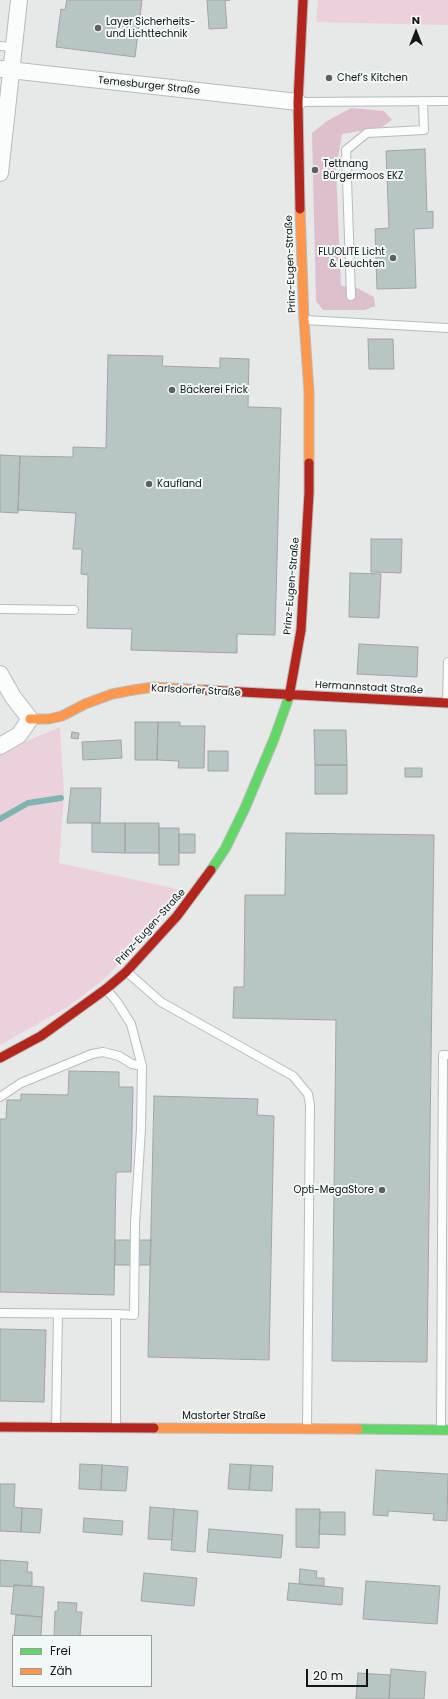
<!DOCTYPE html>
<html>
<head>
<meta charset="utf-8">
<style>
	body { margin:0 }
	#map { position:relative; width:448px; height:1699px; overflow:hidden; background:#e6e9e8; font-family:Poppins,sans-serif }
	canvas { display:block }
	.legend { position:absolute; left:12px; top:1635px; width:140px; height:52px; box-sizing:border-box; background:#f2f7f7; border:1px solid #9a9d9d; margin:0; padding:5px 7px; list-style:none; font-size:12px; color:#151616 }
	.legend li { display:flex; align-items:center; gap:8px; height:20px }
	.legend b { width:20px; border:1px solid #9a9d9d }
	.north { position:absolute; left:396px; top:12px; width:40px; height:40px; -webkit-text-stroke:3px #f2f7f7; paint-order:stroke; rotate:0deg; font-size:11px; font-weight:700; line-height:16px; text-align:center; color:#151616 }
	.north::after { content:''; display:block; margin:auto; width:14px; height:18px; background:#151616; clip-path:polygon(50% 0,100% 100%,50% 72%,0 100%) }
	.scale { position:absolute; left:306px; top:1669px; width:62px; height:18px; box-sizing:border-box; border:2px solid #151616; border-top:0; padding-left:5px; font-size:12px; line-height:14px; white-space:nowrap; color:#151616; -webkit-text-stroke:3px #f2f7f7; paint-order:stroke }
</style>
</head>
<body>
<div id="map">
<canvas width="448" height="1699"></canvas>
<ul class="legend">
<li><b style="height:5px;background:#63d668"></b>Frei</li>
<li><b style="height:5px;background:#ff974d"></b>Zäh</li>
</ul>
<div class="north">N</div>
<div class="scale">20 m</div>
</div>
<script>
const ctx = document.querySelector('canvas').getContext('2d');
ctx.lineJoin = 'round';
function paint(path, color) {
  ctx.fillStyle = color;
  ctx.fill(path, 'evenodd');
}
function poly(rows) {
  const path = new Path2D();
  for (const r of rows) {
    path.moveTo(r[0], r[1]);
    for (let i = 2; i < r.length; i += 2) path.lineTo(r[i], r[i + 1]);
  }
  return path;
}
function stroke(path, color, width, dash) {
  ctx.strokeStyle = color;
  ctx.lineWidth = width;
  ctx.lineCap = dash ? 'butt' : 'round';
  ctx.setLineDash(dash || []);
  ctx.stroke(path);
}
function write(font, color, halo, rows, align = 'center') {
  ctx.font = font + ' Poppins,sans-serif';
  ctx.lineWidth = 4;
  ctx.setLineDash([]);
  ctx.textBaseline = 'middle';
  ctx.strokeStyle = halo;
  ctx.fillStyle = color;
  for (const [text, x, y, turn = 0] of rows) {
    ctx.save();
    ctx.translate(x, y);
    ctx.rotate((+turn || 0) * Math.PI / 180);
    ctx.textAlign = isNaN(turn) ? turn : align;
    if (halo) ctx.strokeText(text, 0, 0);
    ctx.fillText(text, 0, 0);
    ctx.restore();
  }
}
const green = poly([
	[318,0,448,0,448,25,316,22],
	[60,727,64,794,59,863,186,891,142,940,103,980,66,1008,0,1045,0,753]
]);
const forest = poly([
	[351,108,384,111,392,120,382,127,342,134,336,169,341,286,355,287,374,297,375,306,365,310,323,310,316,301,312,133,327,121]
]);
const stream = poly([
	[0,819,28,803,61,798]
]);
const building = poly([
	[67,0,142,0,135,57,56,47,61,9,65,10,67,0],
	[207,0,230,0,225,1,227,28,209,29,207,0],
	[425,149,427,212,433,211,433,228,414,229,416,288,377,289,375,229,389,228,386,151,425,149],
	[368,339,393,339,394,369,369,369,368,339],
	[108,355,163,356,162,366,220,368,220,358,249,359,248,407,281,408,275,635,237,634,237,653,131,650,132,629,87,628,88,575,81,574,82,549,73,549,76,513,18,510,20,456,73,457,73,447,106,448,108,355],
	[0,455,20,456,18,513,0,512,0,455],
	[371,539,402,539,401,573,371,572,371,539],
	[350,573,381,574,379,618,349,617,350,573],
	[359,644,418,647,417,677,357,674,359,644],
	[135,722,158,722,157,760,135,760,135,722],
	[158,722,180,722,180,726,205,726,204,768,178,768,179,761,157,760,158,722],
	[314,730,346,730,347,765,315,765,314,730],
	[72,732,79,733,78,739,71,738,72,732],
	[121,740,122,758,83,760,82,742,121,740],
	[208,751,228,751,228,771,208,771,208,751],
	[315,765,347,765,347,794,315,794,315,765],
	[405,768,422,768,422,777,405,777,405,768],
	[71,788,101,788,100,823,67,823,71,788],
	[92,823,125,823,125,853,92,852,92,823],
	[125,823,159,823,159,853,125,853,125,823],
	[159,828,179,828,179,865,159,865,159,828],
	[286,833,434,835,427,1362,332,1361,336,1020,233,1018,234,987,244,987,245,895,285,895,286,833],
	[179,834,195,834,195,853,179,853,179,834],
	[69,1071,119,1072,119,1087,133,1087,131,1172,116,1172,114,1295,0,1292,0,1119,6,1119,7,1100,21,1100,21,1094,68,1095,69,1071],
	[154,1096,258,1099,257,1115,274,1116,269,1360,148,1357,154,1096],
	[115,1240,151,1240,150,1265,115,1265,115,1240],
	[0,1329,46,1330,44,1402,0,1401,0,1329],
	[80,1464,102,1465,101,1490,79,1489,80,1464],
	[230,1464,251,1465,249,1490,228,1489,230,1464],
	[102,1465,128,1467,126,1491,101,1490,102,1465],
	[251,1465,273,1466,272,1491,249,1490,251,1465],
	[376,1470,448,1474,447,1521,433,1520,434,1514,388,1511,388,1516,373,1515,376,1470],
	[0,1484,15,1484,14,1507,22,1508,21,1532,0,1531,0,1484],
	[150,1507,174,1509,172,1540,148,1539,150,1507],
	[22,1508,42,1509,40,1533,21,1532,22,1508],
	[174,1509,198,1511,195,1552,171,1550,174,1509],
	[296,1509,320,1509,319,1548,296,1547,296,1509],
	[320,1512,345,1512,345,1535,319,1534,320,1512],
	[84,1518,123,1521,122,1535,83,1532,84,1518],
	[209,1529,283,1535,281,1558,207,1552,209,1529],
	[0,1560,28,1562,27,1572,32,1572,32,1586,14,1585,14,1587,0,1586,0,1560],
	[300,1569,317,1571,316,1578,324,1578,324,1586,299,1584,300,1569],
	[144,1573,197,1578,194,1606,141,1601,144,1573],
	[366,1581,440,1586,437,1624,363,1619,366,1581],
	[289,1583,343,1588,342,1605,287,1600,289,1583],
	[14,1585,44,1587,42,1617,11,1614,14,1585],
	[58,1602,77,1603,76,1612,82,1612,80,1636,54,1636,55,1611,58,1611,58,1602],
	[16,1615,42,1617,41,1636,14,1636,16,1615],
	[391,1669,426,1672,424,1699,389,1699,391,1669],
	[358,1673,390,1675,389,1699,356,1699,358,1673]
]);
const lane = poly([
	[0,46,14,47],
	[299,102,448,101],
	[351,296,346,150,367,133,424,130,423,101],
	[305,320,448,328],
	[0,609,74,610],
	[447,703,448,662],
	[127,972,161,1002,293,1076,308,1094,310,1105,307,1428],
	[107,990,117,1002,131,1024,142,1066,141,1129,135,1223,134,1315,116,1314,116,1427],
	[0,1097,21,1083,92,1054,103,1052,119,1056,132,1064,142,1066],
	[0,1313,116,1314],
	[56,1426,58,1314],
	[441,1429,443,1055,448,1055]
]);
const street = poly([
	[0,69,298,102],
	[0,173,19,0],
	[0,674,13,697,30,719,19,735,0,746]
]);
const fast = poly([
	[211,870,225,849,245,808,274,739,289,697],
	[358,1429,448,1430]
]);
const slow = poly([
	[300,209,304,320,309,392,309,463],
	[30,719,49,719,62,716,85,704,112,694,133,690,154,687,205,690],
	[154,1428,358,1429]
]);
const jam = poly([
	[300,209,298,102,303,0],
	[205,690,448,703],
	[289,697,301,630,309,493,309,463],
	[0,1058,41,1036,106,989,126,972,177,916,211,870],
	[0,1427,154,1428]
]);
const markers = [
	[98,28,4,"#5e6060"],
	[329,78,4,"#5e6060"],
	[315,170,4,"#5e6060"],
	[393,258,4,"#5e6060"],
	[172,390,4,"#5e6060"],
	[149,484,4,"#5e6060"],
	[382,1190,4,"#5e6060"]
];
const poiNames = [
	["Layer Sicherheits-",106,22],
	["und Lichttechnik",106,34],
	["Chef‘s Kitchen",337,78],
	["Tettnang",323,164],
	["Bürgermoos EKZ",323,176],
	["FLUOLITE Licht",385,252,"right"],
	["& Leuchten",385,264,"right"],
	["Bäckerei Frick",180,390],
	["Kaufland",157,484],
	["Opti-MegaStore",374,1190,"right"]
];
const streetNames = [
	["Temesburger Straße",149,86,6],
	["Prinz-Eugen-Straße",291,264,-92],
	["Prinz-Eugen-Straße",292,586,-85],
	["Hermannstadt Straße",369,688,3],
	["Karlsdorfer Straße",196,691,3],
	["Prinz-Eugen-Straße",151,927,-48],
	["Mastorter Straße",224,1416]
];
paint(green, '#ecd0dc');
paint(forest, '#debfcd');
stroke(stream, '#7eb5b0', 6);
paint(building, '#b7c6c5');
stroke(building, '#a2a4a3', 1);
stroke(lane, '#b9bbbb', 10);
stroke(street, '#b9bbbb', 18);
stroke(fast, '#b9bbbb', 11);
stroke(slow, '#b9bbbb', 11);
stroke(jam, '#b9bbbb', 11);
stroke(lane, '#fbfcfc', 8);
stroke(street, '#fbfcfc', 16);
stroke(fast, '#63d668', 9);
stroke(slow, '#ff974d', 9);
stroke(jam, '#b3261e', 9);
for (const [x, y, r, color] of markers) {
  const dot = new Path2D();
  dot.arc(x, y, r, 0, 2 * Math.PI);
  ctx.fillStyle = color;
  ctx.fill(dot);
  stroke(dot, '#f2f7f7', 1.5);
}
write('10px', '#151616', '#f2f7f7', poiNames, 'left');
write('10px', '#151616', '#f2f7f7', streetNames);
</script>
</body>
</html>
